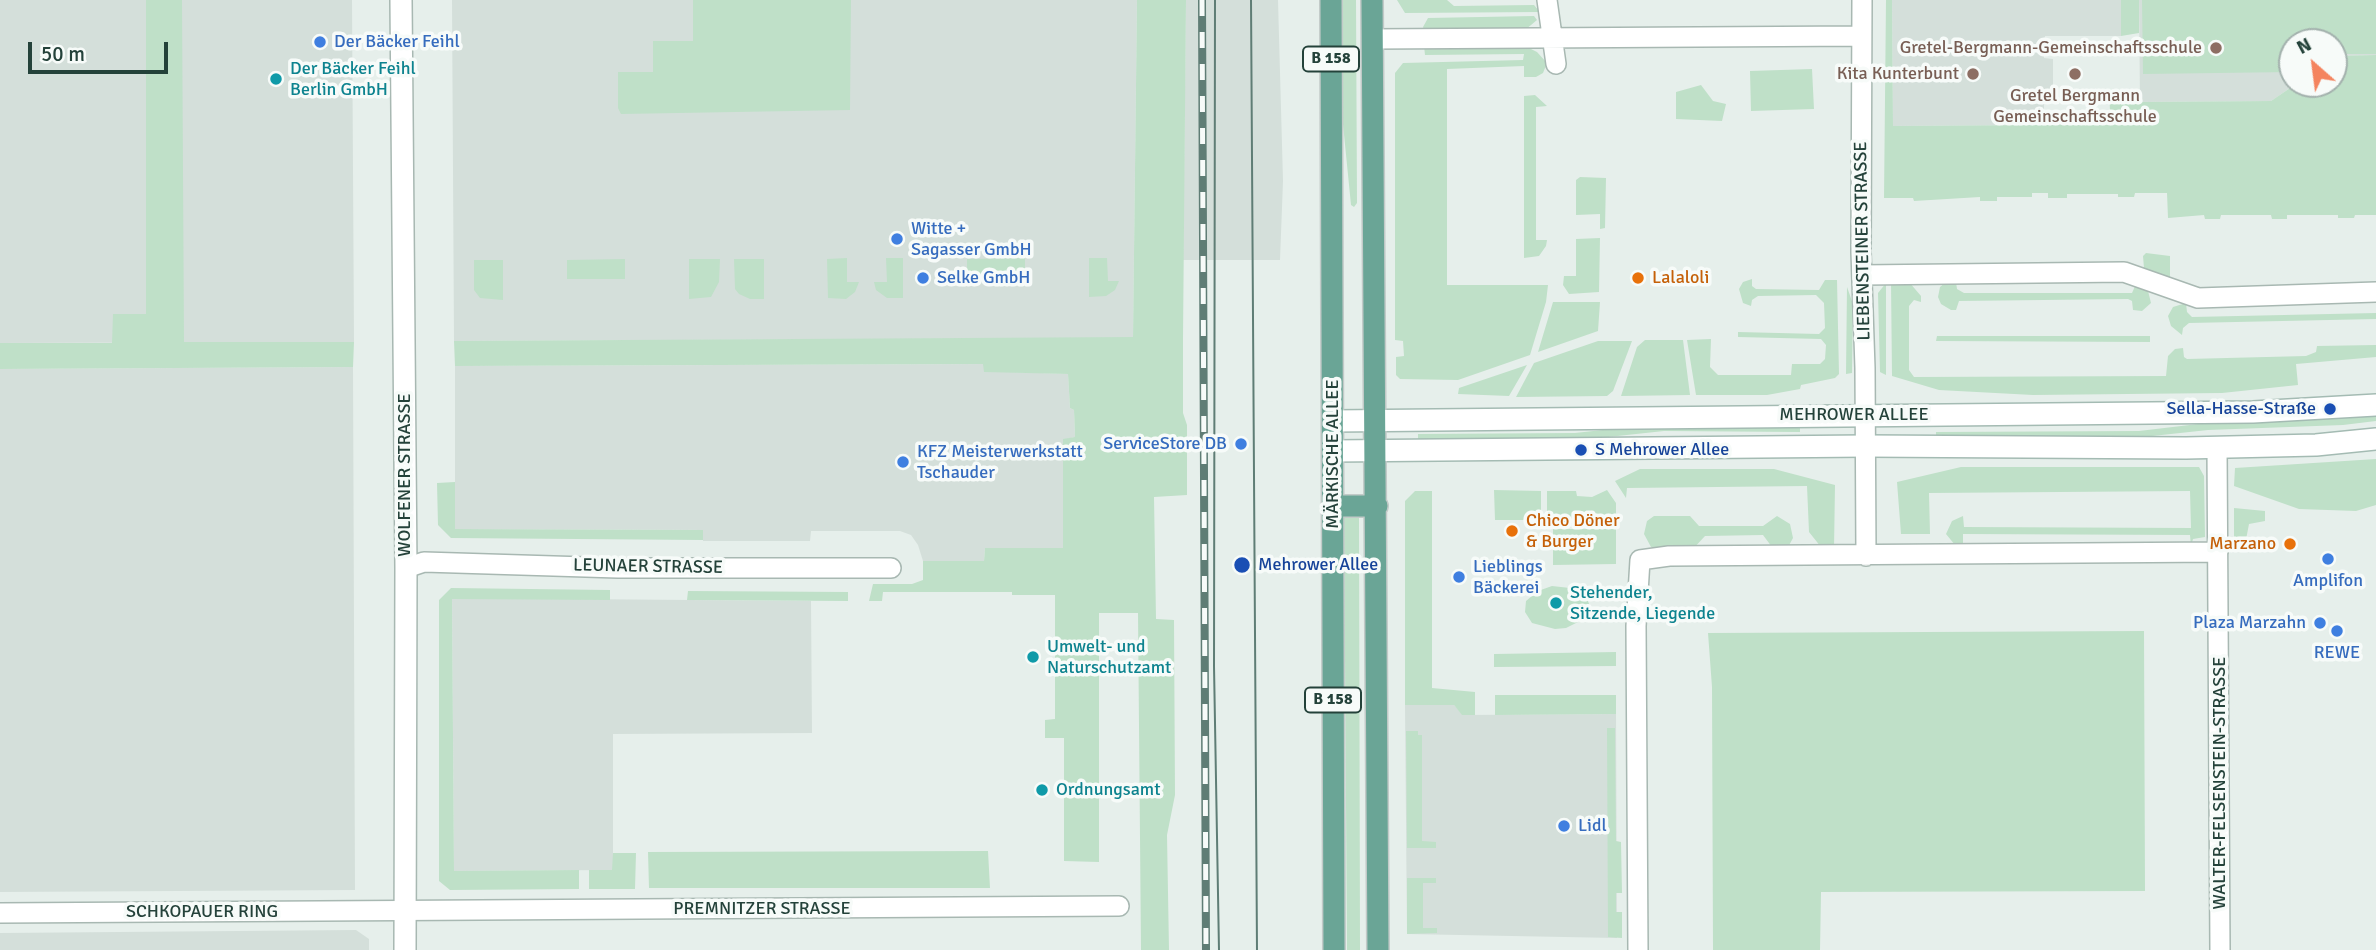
<!DOCTYPE html>
<html>
<head>
<meta charset="utf-8">
<style>
	body { margin:0 }
	#map { position:relative; width:2376px; height:950px; overflow:hidden; background:#e6efeb; font-family:Signika,sans-serif }
	canvas { display:block }
	.north { position:absolute; left:2278px; top:28px; width:70px; height:70px; box-sizing:border-box; background:#f7fbf9; border:2px solid #a3b1ad; border-radius:50%; rotate:332deg; font-size:19px; font-weight:700; line-height:28px; text-align:center; color:#24423a }
	.north::after { content:''; display:block; margin:auto; width:24px; height:32px; background:#f4845f; clip-path:polygon(50% 0,100% 100%,50% 72%,0 100%) }
	.scale { position:absolute; left:28px; top:42px; width:140px; height:32px; box-sizing:border-box; border:4px solid #24423a; border-top:0; padding-left:9px; font-size:21px; line-height:24px; white-space:nowrap; color:#24423a; -webkit-text-stroke:5px #f7fbf9; paint-order:stroke }
</style>
</head>
<body>
<div id="map">
<canvas width="2376" height="950"></canvas>
<div class="north">N</div>
<div class="scale">50 m</div>
</div>
<script>
const ctx = document.querySelector('canvas').getContext('2d');
ctx.lineJoin = 'round';
function paint(path, color) {
  ctx.fillStyle = color;
  ctx.fill(path, 'evenodd');
}
function poly(rows) {
  const path = new Path2D();
  for (const r of rows) {
    path.moveTo(r[0], r[1]);
    for (let i = 2; i < r.length; i += 2) path.lineTo(r[i], r[i + 1]);
  }
  return path;
}
function stroke(path, color, width, dash) {
  ctx.strokeStyle = color;
  ctx.lineWidth = width;
  ctx.lineCap = dash ? 'butt' : 'round';
  ctx.setLineDash(dash || []);
  ctx.stroke(path);
}
function write(font, color, halo, rows, align = 'center') {
  ctx.font = font + ' Signika,sans-serif';
  ctx.lineWidth = 7;
  ctx.setLineDash([]);
  ctx.textBaseline = 'middle';
  ctx.strokeStyle = halo;
  ctx.fillStyle = color;
  for (const [text, x, y, turn = 0] of rows) {
    ctx.save();
    ctx.translate(x, y);
    ctx.rotate((+turn || 0) * Math.PI / 180);
    ctx.textAlign = isNaN(turn) ? turn : align;
    if (halo) ctx.strokeText(text, 0, 0);
    ctx.fillText(text, 0, 0);
    ctx.restore();
  }
}
const built = poly([
	[0,0,352,0,354,342,0,343],
	[452,0,1137,0,1133,338,454,341],
	[1186,0,1278,0,1283,181,1280,260,1183,260],
	[1892,0,2121,0,2121,36,2045,36,2044,58,2053,59,2053,90,2044,90,2044,125,1893,126],
	[2139,0,2376,0,2376,55,2334,56,2334,42,2292,42,2292,84,2296,84,2271,101,2140,102],
	[984,364,984,371,1068,374,1070,408,1074,410,1075,437,1063,440,1063,548,985,548,984,561,923,561,918,545,911,535,900,531,811,531,810,541,703,541,703,530,455,529,455,366],
	[353,367,355,890,0,892,0,369],
	[452,598,811,601,812,733,613,734,613,870,454,871],
	[1405,705,1454,705,1463,715,1616,714,1617,938,1407,934],
	[356,930,369,939,369,950,0,950,0,933]
]);
const green = poly([
	[146,0,182,0,184,342,354,342,353,367,0,369,0,343,112,343,113,314,146,314],
	[693,0,851,0,850,110,621,114,618,108,618,72,653,72,653,41,693,41],
	[1137,0,1186,0,1183,338,1183,413,1187,425,1187,495,1154,497,1156,619,1174,620,1175,795,1167,835,1169,950,1141,950,1138,613,1099,613,1099,862,1064,861,1064,738,1045,738,1045,720,1055,719,1055,595,1012,595,1012,592,883,592,882,601,869,601,873,584,912,584,923,580,923,561,984,561,985,548,1063,548,1063,439,1075,437,1074,410,1070,408,1068,374,984,372,983,364,455,366,454,341,1133,337],
	[1341,0,1356,0,1357,203,1354,207,1351,205,1341,104],
	[1397,0,1447,0,1454,6,1534,5,1540,12,1405,13],
	[1886,0,1892,0,1893,126,2043,125,2044,112,2110,111,2109,89,2140,90,2140,102,2271,101,2296,84,2334,84,2334,56,2376,55,2376,215,2355,215,2354,218,2338,218,2338,215,2287,215,2287,219,2272,219,2271,215,2221,215,2220,219,2205,219,2204,215,2168,218,2167,193,2135,193,2134,197,2118,197,2118,194,2067,194,2067,198,2048,198,2048,193,2032,193,2032,197,1997,197,1997,201,1980,201,1980,197,1914,201,1913,198,1884,198],
	[2121,0,2139,0,2139,33,2121,36],
	[2142,0,2376,0,2376,54,2334,54,2334,42,2292,42,2292,72,2143,74],
	[1534,16,1537,20,1525,30,1424,30,1423,27,1428,18],
	[1424,46,1527,47,1537,52,1547,63,1543,73,1536,77,1524,77,1524,66,1447,69,1447,285,1548,285,1546,302,1530,355,1458,380,1400,379,1396,375,1396,357,1404,356,1403,341,1395,340,1395,73,1403,63,1523,60,1524,54,1425,55],
	[1812,69,1814,109,1751,111,1750,71],
	[1701,85,1713,101,1726,104,1722,121,1676,119,1676,92],
	[1535,95,1547,106,1536,107,1536,240,1547,240,1546,246,1539,256,1524,258,1524,96],
	[1580,177,1606,178,1605,228,1600,229,1600,214,1576,215,1576,180],
	[1600,238,1599,292,1569,294,1563,285,1564,276,1576,276,1576,239],
	[2146,253,2170,256,2170,278,2144,268,2143,256],
	[847,258,847,282,859,282,855,292,846,299,828,298,827,259],
	[886,258,903,258,903,298,887,298,876,290,874,282,887,282],
	[1025,258,1025,281,967,281,967,259],
	[1089,258,1107,258,1108,281,1119,281,1115,290,1106,296,1089,297],
	[625,259,625,279,567,279,567,260],
	[689,259,720,259,719,282,711,297,689,299],
	[734,259,764,259,764,299,750,299,739,294,735,289],
	[474,260,503,260,503,300,480,298,474,290],
	[1752,279,1752,286,1756,289,1819,290,1825,280,1837,280,1839,374,1835,378,1801,385,1800,389,1767,395,1696,395,1687,340,1711,339,1710,367,1718,375,1791,375,1792,364,1820,364,1825,359,1826,345,1821,339,1738,337,1738,332,1819,334,1825,328,1824,303,1816,295,1758,296,1752,300,1751,306,1743,303,1739,289,1743,282],
	[1891,282,1909,282,1921,296,1921,302,1914,300,1909,306,1909,370,1914,377,2166,376,2168,356,2175,349,2183,348,2184,357,2187,359,2306,356,2316,352,2317,346,2376,345,2376,357,2296,364,2298,385,2222,393,2033,395,1939,390,1892,376],
	[1946,282,1956,282,1957,289,1964,293,2132,293,2136,284,2147,287,2151,303,2142,311,2133,310,2132,301,2128,299,1959,301,1956,310,1951,310,1941,304,1938,297,1940,287],
	[1886,283,1886,375,1880,372,1878,293],
	[1847,287,1853,304,1852,373,1846,374],
	[1553,302,1600,302,1598,331,1538,352],
	[2186,303,2187,312,2192,317,2376,313,2376,319,2189,323,2183,328,2182,335,2171,326,2168,316,2173,307],
	[1937,336,2150,336,2150,342,1936,341],
	[1645,340,1683,340,1690,395,1621,396,1637,347],
	[1598,341,1632,341,1613,391,1607,396,1516,397,1534,363],
	[1527,365,1509,396,1458,394,1459,388],
	[2376,414,2376,421,2343,425,2208,430,2143,437,1936,438,1936,432,2139,431,2215,422],
	[1800,424,1800,432,1664,431,1580,440,1418,441,1418,434,1575,433,1639,426],
	[2376,459,2376,505,2356,511,2299,509,2234,486,2235,468],
	[1961,467,2199,467,2204,476,2205,537,2193,539,2191,546,2190,535,1963,534,1963,546,1955,545,1946,534,1952,521,1963,516,1964,527,2191,528,2190,491,1929,493,1930,534,1901,534,1897,482],
	[1640,469,1774,469,1835,485,1834,549,1821,547,1809,532,1807,486,1627,488,1626,498,1615,481],
	[455,482,455,529,703,530,703,540,451,538,438,525,437,483],
	[1494,490,1541,491,1541,511,1536,511,1536,520,1495,520],
	[1607,490,1616,503,1616,524,1553,524,1553,516,1547,516,1547,491,1576,491,1577,496,1592,497],
	[1415,491,1432,491,1432,688,1475,692,1475,715,1462,715,1454,705,1405,705,1405,501],
	[2234,508,2265,511,2265,521,2249,524,2244,550,2234,546],
	[1344,514,1359,516,1360,950,1347,950],
	[1654,516,1690,516,1699,526,1763,526,1777,516,1790,524,1793,538,1787,549,1772,547,1763,535,1705,536,1692,550,1660,550,1651,547,1644,534,1647,521],
	[1553,529,1616,529,1616,564,1553,565],
	[1552,586,1570,588,1586,596,1591,609,1584,619,1566,628,1555,629,1532,623,1525,612,1526,601,1538,591],
	[451,588,610,590,610,600,452,599,454,871,579,870,579,889,450,890,439,881,439,600],
	[688,591,848,592,848,601,687,600],
	[2144,631,2145,891,1821,892,1820,950,1713,950,1712,687,1708,633],
	[1616,652,1616,666,1494,667,1494,654],
	[1495,695,1616,695,1616,714,1495,715],
	[1607,728,1615,728,1616,841,1621,842,1622,893,1616,893,1616,912,1622,912,1622,938,1608,937],
	[1406,731,1418,731,1418,735,1422,735,1422,841,1436,842,1436,848,1407,848],
	[988,851,990,888,649,888,648,852],
	[613,853,636,853,635,889,589,889,589,870,612,870],
	[1407,878,1436,878,1436,883,1423,883,1423,928,1437,928,1437,933,1407,934]
]);
const minor = poly([
	[1547,0,1556,64],
	[1862,0,1861,252,1865,368,1866,556],
	[1372,39,1861,36],
	[1863,275,2124,272,2198,298,2376,292],
	[2217,447,2220,950],
	[406,568,424,562,618,568,891,568],
	[0,913,1119,906],
	[1638,950,1636,626,1640,560,1669,556,2218,552]
]);
const tertiary = poly([
	[401,0,406,568,405,950]
]);
const secondary = poly([
	[1333,421,2253,412,2376,405],
	[1333,451,1866,446,2186,448,2316,445,2376,439]
]);
const primary = poly([
	[1331,0,1334,950],
	[1372,0,1378,950],
	[1333,506,1377,506]
]);
const tram = poly([
	[1215,0,1214,666,1219,950],
	[1251,0,1257,950]
]);
const rail = poly([
	[1202,0,1206,950]
]);
const markers = [
	[320,42,7,"#3f7fe0"],
	[2216,48,7,"#8d6e63"],
	[1973,74,7,"#8d6e63"],
	[2075,74,7,"#8d6e63"],
	[276,79,7,"#0f9aa8"],
	[897,239,7,"#3f7fe0"],
	[923,278,7,"#3f7fe0"],
	[1638,278,7,"#e8710a"],
	[2330,409,7,"#1a4fb4"],
	[1241,444,7,"#3f7fe0"],
	[1581,450,7,"#1a4fb4"],
	[903,462,7,"#3f7fe0"],
	[1512,531,7,"#e8710a"],
	[2290,544,7,"#e8710a"],
	[2328,559,7,"#3f7fe0"],
	[1242,565,9,"#1a4fb4"],
	[1459,577,7,"#3f7fe0"],
	[1556,603,7,"#0f9aa8"],
	[2320,623,7,"#3f7fe0"],
	[2337,631,7,"#3f7fe0"],
	[1033,657,7,"#0f9aa8"],
	[1042,790,7,"#0f9aa8"],
	[1564,826,7,"#3f7fe0"]
];
const shields = [
	[1331,59,56],
	[1333,700,56]
];
const shieldNames = [
	["B 158",1331,59],
	["B 158",1333,700]
];
const shopNames = [
	["Der Bäcker Feihl",334,42],
	["Witte +",911,229],
	["Sagasser GmbH",911,250],
	["Selke GmbH",937,278],
	["ServiceStore DB",1227,444,"right"],
	["KFZ Meisterwerkstatt",917,452],
	["Tschauder",917,473],
	["Lieblings",1473,567],
	["Bäckerei",1473,588],
	["Amplifon",2328,581,"center"],
	["Plaza Marzahn",2306,623,"right"],
	["REWE",2337,653,"center"],
	["Lidl",1578,826]
];
const educationNames = [
	["Gretel-Bergmann-Gemeinschaftsschule",2202,48],
	["Kita Kunterbunt",1959,74],
	["Gretel Bergmann",2075,96,"center"],
	["Gemeinschaftsschule",2075,117,"center"]
];
const cultureNames = [
	["Der Bäcker Feihl",290,69],
	["Berlin GmbH",290,90],
	["Stehender,",1570,593],
	["Sitzende, Liegende",1570,614],
	["Umwelt- und",1047,647],
	["Naturschutzamt",1047,668],
	["Ordnungsamt",1056,790]
];
const streetNames = [
	["LIEBENSTEINER STRASSE",1863,241,-91],
	["MEHROWER ALLEE",1854,415],
	["MÄRKISCHE ALLEE",1333,454,-90],
	["WOLFENER STRASSE",405,475,-90],
	["LEUNAER STRASSE",648,567,1],
	["WALTER-FELSENSTEIN-STRASSE",2220,783,-90],
	["PREMNITZER STRASSE",762,909],
	["SCHKOPAUER RING",202,912]
];
const foodNames = [
	["Lalaloli",1652,278],
	["Chico Döner",1526,521],
	["& Burger",1526,542],
	["Marzano",2276,544,"right"]
];
const transitNames = [
	["Sella-Hasse-Straße",2316,409,"right"],
	["S Mehrower Allee",1595,450],
	["Mehrower Allee",1258,565]
];
paint(built, '#d4dfda');
paint(green, '#bfe0c8');
stroke(minor, '#a8b8b2', 22);
stroke(tertiary, '#a8b8b2', 24);
stroke(secondary, '#a4bbb3', 24);
stroke(primary, '#c2cac8', 24);
stroke(minor, '#fff', 19);
stroke(tertiary, '#fff', 21);
stroke(secondary, '#fff', 21);
stroke(primary, '#6aa596', 21);
stroke(tram, '#5f7d75', 2);
stroke(rail, '#5f7d75', 8);
stroke(rail, '#f7fbf9', 5, [16]);
for (const [x, y, r, color] of markers) {
  const dot = new Path2D();
  dot.arc(x, y, r, 0, 2 * Math.PI);
  ctx.fillStyle = color;
  ctx.fill(dot);
  stroke(dot, '#f7fbf9', 2.5);
}
for (const [x, y, w] of shields) {
  const box = new Path2D();
  box.roundRect(x - w / 2, y - 12.5, w, 25, 5);
  ctx.fillStyle = '#f7fbf9';
  ctx.fill(box);
  stroke(box, '#24423a', 2);
}
write('bold 16px', '#24423a', null, shieldNames);
write('18px', '#366cbe', '#f7fbf9', shopNames, 'left');
write('18px', '#785e54', '#f7fbf9', educationNames, 'right');
write('18px', '#0d838f', '#f7fbf9', cultureNames, 'left');
write('18px', '#24423a', '#f7fbf9', streetNames);
write('18px', '#c56008', '#f7fbf9', foodNames, 'left');
write('18px', '#164399', '#f7fbf9', transitNames, 'left');
</script>
</body>
</html>
